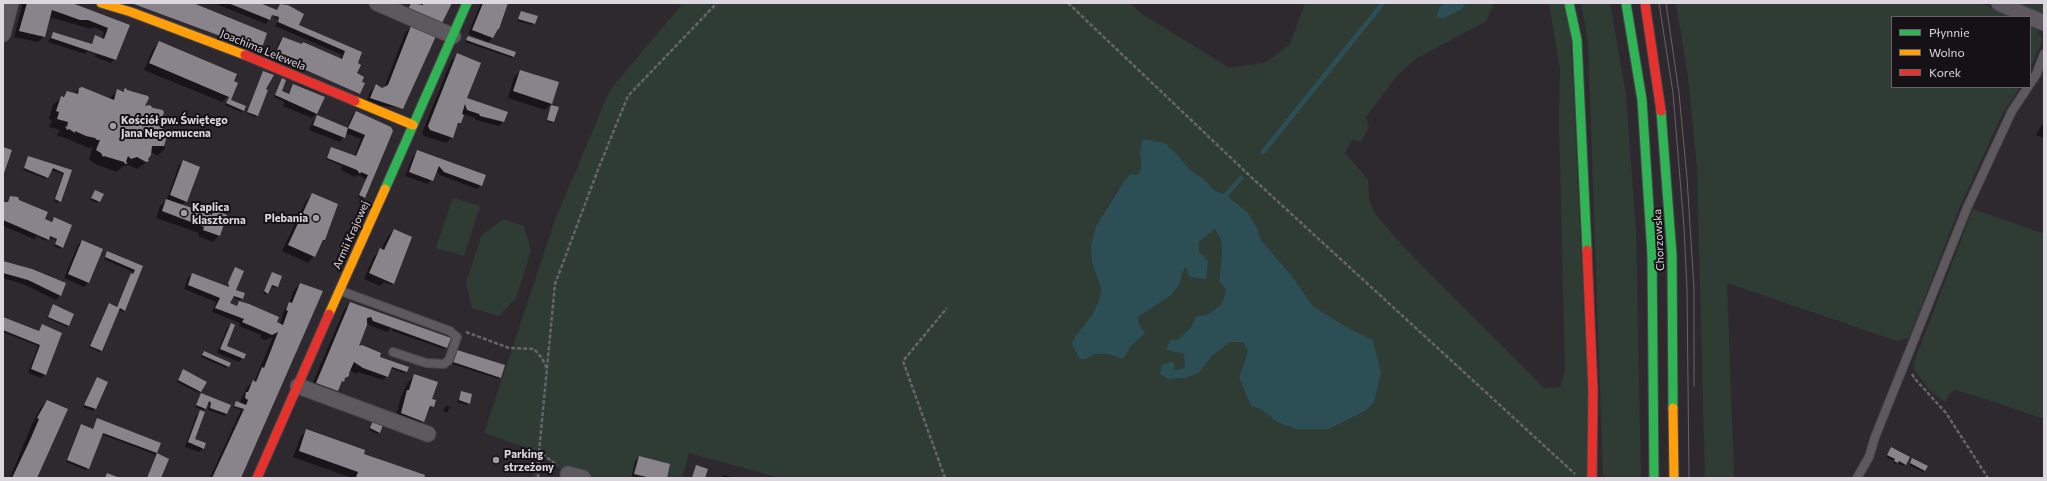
<!DOCTYPE html>
<html>
<head>
<meta charset="utf-8">
<style>
	body { margin:0 }
	#map { position:relative; width:2047px; height:481px; overflow:hidden; background:#2e292f; font-family:Commissioner,sans-serif }
	canvas { display:block }
	.frame { position:absolute; inset:0; border:4px solid #ddd8df; pointer-events:none }
	.legend { position:absolute; left:1891px; top:16px; width:140px; height:72px; box-sizing:border-box; background:#151116; border:1px solid #656166; margin:0; padding:5px 7px; list-style:none; font-size:12px; color:#ddd8df }
	.legend li { display:flex; align-items:center; gap:8px; height:20px }
	.legend b { width:20px; border:1px solid #656166 }
</style>
</head>
<body>
<div id="map">
<canvas width="2047" height="481"></canvas>
<div class="frame"></div>
<ul class="legend">
<li><b style="height:5px;background:#30b455"></b>Płynnie</li>
<li><b style="height:5px;background:#ff9f0a"></b>Wolno</li>
<li><b style="height:5px;background:#e5322d"></b>Korek</li>
</ul>
</div>
<script>
const ctx = document.querySelector('canvas').getContext('2d');
ctx.lineJoin = 'round';
function paint(path, color) {
  ctx.fillStyle = color;
  ctx.fill(path, 'evenodd');
}
function poly(rows) {
  const path = new Path2D();
  for (const r of rows) {
    path.moveTo(r[0], r[1]);
    for (let i = 2; i < r.length; i += 2) path.lineTo(r[i], r[i + 1]);
  }
  return path;
}
function stroke(path, color, width, dash) {
  ctx.strokeStyle = color;
  ctx.lineWidth = width;
  ctx.lineCap = dash ? 'butt' : 'round';
  ctx.setLineDash(dash || []);
  ctx.stroke(path);
}
function write(font, color, halo, rows, align = 'center') {
  ctx.font = font + ' Commissioner,sans-serif';
  ctx.lineWidth = 4;
  ctx.setLineDash([]);
  ctx.textBaseline = 'middle';
  ctx.strokeStyle = halo;
  ctx.fillStyle = color;
  for (const [text, x, y, turn = 0] of rows) {
    ctx.save();
    ctx.translate(x, y);
    ctx.rotate((+turn || 0) * Math.PI / 180);
    ctx.textAlign = isNaN(turn) ? turn : align;
    if (halo) ctx.strokeText(text, 0, 0);
    ctx.fillText(text, 0, 0);
    ctx.restore();
  }
}
const green = poly([
	[683,3,1129,3,1142,14,1230,68,1267,62,1290,44,1305,3,1444,3,1439,8,1462,9,1466,3,1493,3,1493,7,1485,22,1415,59,1396,77,1366,117,1369,127,1361,142,1353,139,1345,153,1368,179,1369,200,1376,215,1402,245,1544,388,1560,387,1565,371,1559,120,1560,70,1549,3,1569,3,1592,478,781,478,689,453,682,478,583,478,568,474,539,453,538,478,532,478,539,452,484,433,555,220,610,90],
	[1154,141,1165,143,1176,153,1190,170,1203,178,1214,190,1226,195,1235,204,1257,228,1261,240,1291,275,1313,306,1343,325,1373,340,1381,373,1374,403,1365,411,1329,429,1277,422,1260,409,1251,406,1239,378,1248,351,1243,342,1230,342,1211,357,1199,373,1185,378,1168,379,1173,361,1174,370,1185,368,1184,354,1166,350,1170,340,1179,339,1191,327,1196,316,1207,315,1222,304,1226,290,1219,281,1222,254,1221,240,1215,229,1199,242,1199,252,1206,279,1189,277,1187,266,1182,273,1180,283,1138,317,1138,323,1131,346,1123,359,1108,354,1096,354,1086,359,1074,338,1094,314,1100,298,1101,288,1092,263,1096,226,1118,189,1138,175,1141,167,1140,152],
	[1581,3,1610,3,1626,95,1636,231,1641,478,1607,478,1603,475,1588,43],
	[1676,3,1981,3,2011,17,1892,17,1892,87,2020,87,2002,115,1961,204,1909,338,1897,341,1727,283,1734,478,1705,478,1697,168,1688,77],
	[2010,3,2044,3,2044,18],
	[2030,26,2037,29,2042,40,2040,47,2030,68],
	[453,198,480,206,464,256,436,248],
	[1973,209,2044,234,2044,419,1992,401,1955,390,1949,394,1945,402,1930,391,1914,370,1914,362],
	[503,219,524,226,531,251,516,298,499,316,472,308,466,283,482,235]
]);
const water = poly([
	[1444,3,1466,3,1462,9,1444,18,1436,17,1439,8],
	[1143,139,1165,143,1176,153,1190,170,1203,178,1214,190,1226,195,1247,212,1257,228,1261,240,1291,275,1313,306,1343,325,1373,340,1381,373,1374,403,1365,411,1329,429,1296,429,1277,422,1260,409,1251,406,1239,378,1248,351,1243,342,1230,342,1211,357,1199,373,1185,378,1168,379,1160,374,1162,365,1173,361,1175,370,1185,368,1184,354,1166,350,1170,340,1179,339,1191,327,1196,316,1207,315,1222,304,1226,290,1219,281,1222,254,1221,240,1215,229,1199,242,1199,252,1208,261,1206,279,1189,277,1186,267,1182,273,1180,283,1171,295,1138,317,1138,323,1145,333,1131,346,1123,359,1108,354,1096,354,1086,359,1080,359,1072,344,1074,338,1093,314,1100,298,1101,288,1092,263,1091,246,1096,226,1124,181,1131,174,1138,175,1141,167,1140,152]
]);
const shadow = poly([
	[23,3,65,3,129,25,115,59,111,63,95,57,96,54,87,51,85,54,48,42,53,33,91,45,95,37,102,39,104,32,93,27,91,29,49,17,44,36,38,42,14,37],
	[258,3,276,10,266,24,216,4],
	[410,3,420,5,421,3,451,3,441,23,435,29,407,11],
	[481,3,507,3,492,38,487,43,513,56,512,58,465,42,467,39,485,43,486,41,468,34],
	[280,5,296,10,297,26,361,52,356,64,271,60,279,42,283,38,340,59,342,55,275,26,279,19,274,18],
	[521,12,534,23,532,25,517,21],
	[411,27,402,108,365,104,370,92,376,86,384,88,405,33],
	[159,43,232,86,230,100,243,110,241,112,225,105,229,95,222,102,144,70,153,49],
	[458,55,466,99,506,113,503,122,499,126,476,120,475,118,463,114,462,110,460,123,455,128,452,137,446,143,424,136,422,133,451,61],
	[520,71,558,83,551,104,545,110,508,98,514,77],
	[262,74,265,90,255,117,246,113],
	[282,80,281,92,287,95,294,85,316,114,312,118,283,106,285,102,274,97],
	[79,89,110,98,118,90,122,92,124,90,161,119,157,126,165,149,157,156,153,153,149,153,148,161,137,169,128,165,123,166,117,172,95,164,89,159,93,147,89,148,60,136,59,137,57,135,60,130,49,127,52,120,49,119,53,105,68,92,74,94],
	[552,106,553,121,551,123,546,121],
	[356,112,391,127,363,199,358,197,366,179,357,175,355,177,341,170,342,166,326,159,331,148,354,157,361,139,346,133,340,142,309,130,313,121,317,117,347,129,352,116],
	[2044,121,2044,138,2036,135],
	[417,152,481,185,477,189,440,175,436,171,428,184,405,176,413,156],
	[29,157,70,171,58,203,54,201,63,174,51,170,46,179,23,170],
	[183,161,186,201,182,205,209,215,213,211,219,235,213,242,198,236,199,233,156,218,160,206,167,199,179,165],
	[94,193,99,201,98,203,90,200],
	[312,195,324,240,314,256,308,263,282,251,306,201],
	[10,197,18,200,42,224,50,222,54,218,63,247,61,249,54,246,56,240,48,237,46,241,38,237,39,234,34,239,3,226,3,203,6,203],
	[394,230,393,283,391,285,384,282,380,286,364,279,374,256,381,250,388,236],
	[82,241,102,250,88,283,84,287,64,278,78,245],
	[108,252,142,267,125,311,123,312,118,310,100,352,89,347,107,306,109,305,116,308,130,276,133,272,104,259],
	[3,262,65,283,60,295,56,300,23,284,3,278],
	[235,268,235,290,242,298,240,300,232,297,229,303,237,306,238,304,280,325,284,310,289,304,294,290,300,284,322,292,241,478,210,478,241,410,233,407,234,404,236,403,239,404,247,387,254,382,273,337,265,340,260,338,261,335,239,326,240,323,212,312,216,302,184,289,188,278,192,274,227,288],
	[272,273,277,286,275,288,271,286,266,295,263,293],
	[350,304,449,338,446,348,444,349,392,331,396,320,394,320,391,328,387,332,369,325,366,320,357,347,362,346,380,353,377,361,380,358,408,367,406,371,404,373,390,368,387,376,383,380,358,372,356,374,350,370,348,375,331,396,310,389,344,310],
	[53,306,69,325,67,327,47,318],
	[3,318,38,332,42,325,45,374,41,378,28,373,38,346,3,332],
	[231,324,225,346,243,358,239,362,217,353,227,328],
	[457,351,500,377,499,379,452,364],
	[203,354,228,366,226,368,201,357],
	[181,372,200,391,198,393,177,382],
	[415,376,431,399,435,401,423,421,417,427,395,419,401,397,408,382],
	[97,378,107,382,93,411,83,407],
	[462,392,469,403,467,405,457,402],
	[201,394,230,405,226,414,225,416,208,410,210,404,207,403,203,410,195,407],
	[47,401,36,478,10,478,32,424,41,407],
	[446,406,450,407,447,413,443,411],
	[200,412,193,439,203,448,199,452,185,447,196,416],
	[97,420,160,443,156,454,168,459,160,478,147,478,156,455,101,434,86,470,66,462,79,427,81,425,92,429],
	[373,421,379,432,377,434,369,430],
	[307,430,363,454,424,476,423,478,352,478,293,457,301,436],
	[1891,448,1905,464,1904,466,1897,463,1895,464,1893,463,1894,461,1886,457],
	[639,457,666,478,631,478,635,461],
	[1913,459,1925,471,1923,472,1909,465],
	[724,475,735,478,722,478]
]);
const stream = poly([
	[1263,152,1383,3],
	[1226,195,1241,178]
]);
const building = poly([
	[27,3,72,3,130,25,116,60,51,38,53,32,92,44,95,35,104,39,108,28,88,20,80,20,52,10,45,37,19,31],
	[131,3,193,3,267,33,261,51],
	[228,3,260,3,277,10,280,4,288,5,304,14,299,25,362,52,358,63,361,65,357,73,364,77,362,82,365,83,360,94,274,56,283,37,302,44,303,42,342,59,345,51,278,22,279,17,272,15,270,20],
	[411,3,423,5,423,3,452,3,442,23,408,9],
	[483,3,508,3,499,29,498,29,493,38,472,30],
	[521,11,538,16,535,24,518,19],
	[411,26,436,36,403,109,370,98,376,84,382,88,388,85],
	[468,36,516,52,514,57,466,40],
	[159,41,237,74,234,81,238,83,231,100,246,106,244,111,226,103,229,97,149,63],
	[457,53,481,63,467,98,508,112,504,122,480,116,479,114,467,110,465,104,462,114,464,115,461,123,458,123,453,138,430,130,428,126],
	[520,70,559,82,552,104,513,91],
	[263,71,274,75,266,89,268,90,258,116,247,112],
	[282,78,286,80,282,91,289,94,293,84,325,97,317,114,275,95],
	[82,87,114,100,117,89,124,92,124,89,126,88,127,90,148,96,149,98,145,106,150,105,153,108,163,110,164,113,158,125,168,133,164,146,152,146,151,155,148,159,149,161,146,162,137,157,131,159,128,156,126,162,128,163,125,164,124,162,104,156,103,157,101,153,96,150,100,140,97,140,95,138,86,136,75,131,75,133,69,129,67,130,65,126,67,127,68,122,57,119,59,112,56,111,61,96,64,97,67,91,78,94,79,88],
	[551,105,559,107,554,122,547,120],
	[356,111,391,127,393,131,365,198,359,195,368,175,361,172,360,174,357,170,327,158,331,147,356,156,365,135,348,128,345,138,313,125,317,115,348,128],
	[3,147,12,150,3,176],
	[417,150,486,175,482,186,444,172,439,166,433,181,409,172],
	[28,156,72,170,61,202,55,199,64,173,53,168,48,178,24,168],
	[183,160,200,167,187,202,170,195],
	[95,190,104,194,100,202,91,198],
	[312,193,338,204,325,240,323,240,315,257,288,245],
	[10,196,18,197,19,200,48,212,45,219,52,222,54,217,72,225,63,248,55,244,57,239,50,236,49,240,3,220,3,202,8,202],
	[166,199,212,215,213,210,227,215,220,236,203,230,204,227,162,211],
	[394,229,412,237,394,284,369,273,380,248,384,250],
	[82,240,103,249,89,283,68,274],
	[107,251,143,266,125,311,120,308,102,351,90,346,109,303,117,307,131,273,133,274,135,270,105,257],
	[3,261,32,269,66,283,61,296,28,280,3,273],
	[235,267,244,271,236,290,245,293,243,299,234,296,230,303,237,306,239,301,249,304,279,317,277,322,283,325,288,311,286,310,289,302,292,303,300,283,323,291,241,478,212,478,244,409,234,406,236,401,246,405,248,400,245,398,246,392,248,392,253,380,256,382,262,367,264,368,278,332,272,335,242,322,244,319,215,308,220,298,188,285,192,273,229,287,228,283],
	[272,272,282,276,278,287,272,285,268,294,264,291],
	[350,302,451,338,447,348,373,321,371,317,367,318,367,325,359,346,362,345,381,353,380,357,409,367,407,372,392,367,388,377,363,368,354,362,349,373,349,376,345,378,344,382,342,381,338,391,316,383],
	[53,304,74,314,69,326,48,317],
	[3,317,39,331,42,324,62,333,46,375,31,369,40,345,3,330],
	[231,323,235,325,227,346,246,354,244,359,220,349],
	[457,350,505,365,501,378,453,362],
	[204,351,231,363,229,367,202,355],
	[183,369,207,382,201,392,178,380],
	[414,374,438,382,432,399,436,400,434,407,430,406,424,422,401,413,407,390,409,390],
	[97,377,108,382,96,409,84,405],
	[461,391,472,394,470,404,459,400],
	[201,393,231,405,227,414,210,408,211,403,209,401,206,409,196,405],
	[47,400,68,409,37,478,12,478,30,440,39,419,37,418],
	[200,410,205,412,195,439,206,443,204,449,188,442],
	[97,418,161,443,157,453,103,433,89,469,67,460,81,424,93,429],
	[374,418,384,422,380,433,370,428],
	[306,429,365,450,364,454,425,475,424,478,356,477,358,472,299,451],
	[1891,447,1910,457,1906,465,1899,461,1898,463,1894,461,1895,459,1887,455],
	[157,453,169,459,161,478,147,478],
	[639,456,670,464,667,478,651,478,634,474],
	[1912,458,1928,466,1925,471,1910,463],
	[696,465,708,469,705,478,692,478],
	[107,473,120,478,105,478]
]);
const path = poly([
	[1068,3,1250,176,1575,474],
	[466,332,509,348,534,349,542,358,547,369],
	[1912,374,1916,380,1946,413,1988,478],
	[539,452,555,284,599,167,628,96,717,3],
	[538,478,539,452,557,465],
	[945,478,903,361,947,308]
]);
const lane = poly([
	[2030,84,2036,75,2044,54],
	[341,291,450,331,457,337,449,360,444,364,426,363,393,352],
	[1857,478,1869,457,1875,437,1967,208,2012,111,2028,87]
]);
const street = poly([
	[377,3,453,36],
	[1999,3,2030,17],
	[2030,17,2044,23],
	[3,34,11,3],
	[298,386,428,434],
	[568,474,583,478]
]);
const fast = poly([
	[1569,3,1577,40,1587,250],
	[1626,3,1642,100,1652,255,1654,478],
	[1661,111,1672,255,1673,408],
	[385,189,467,3]
]);
const slow = poly([
	[101,3,131,12,245,55],
	[355,101,413,125],
	[329,314,385,189],
	[1673,408,1674,478]
]);
const jam = poly([
	[1645,3,1661,111],
	[245,55,355,101],
	[1587,250,1593,391,1592,478],
	[257,478,329,314]
]);
const tram = poly([
	[1659,3,1673,93,1684,227,1687,289,1689,478],
	[1666,3,1679,93,1687,178,1694,288,1694,386]
]);
const markers = [
	[113,126,4,"#a09ba1"],
	[184,213,4,"#a09ba1"],
	[316,218,4,"#a09ba1"],
	[496,460,4,"#a09ba1"]
];
const streetNames = [
	["Joachima Lelewela",263,50,22],
	["Armii Krajowej",351,235,-66],
	["Chorzowska",1659,240,-93]
];
const poiNames = [
	["Kościół pw. Świętego",121,120],
	["Jana Nepomucena",121,133],
	["Kaplica",192,207],
	["klasztorna",192,220],
	["Plebania",308,218,"right"],
	["Parking",504,454],
	["strzeżony",504,467]
];
paint(green, '#2f3c34');
paint(water, '#2b4f55');
paint(shadow, '#0007');
stroke(stream, '#2b4f55', 4.5);
paint(building, '#89838b');
stroke(lane, '#4a454b', 10);
stroke(street, '#4a454b', 17);
stroke(fast, '#4a454b', 11);
stroke(slow, '#4a454b', 11);
stroke(jam, '#4a454b', 11);
stroke(path, '#686469', 2.5, [4, 2]);
stroke(lane, '#5d595e', 8);
stroke(street, '#5d595e', 15);
stroke(fast, '#30b455', 9);
stroke(slow, '#ff9f0a', 9);
stroke(jam, '#e5322d', 9);
stroke(tram, '#686469', 1);
for (const [x, y, r, color] of markers) {
  const dot = new Path2D();
  dot.arc(x, y, r, 0, 2 * Math.PI);
  ctx.fillStyle = color;
  ctx.fill(dot);
  stroke(dot, '#151116', 1.5);
}
write('11px', '#ddd8df', '#151116', streetNames);
write('bold 11px', '#ddd8df', '#151116', poiNames, 'left');
</script>
</body>
</html>
